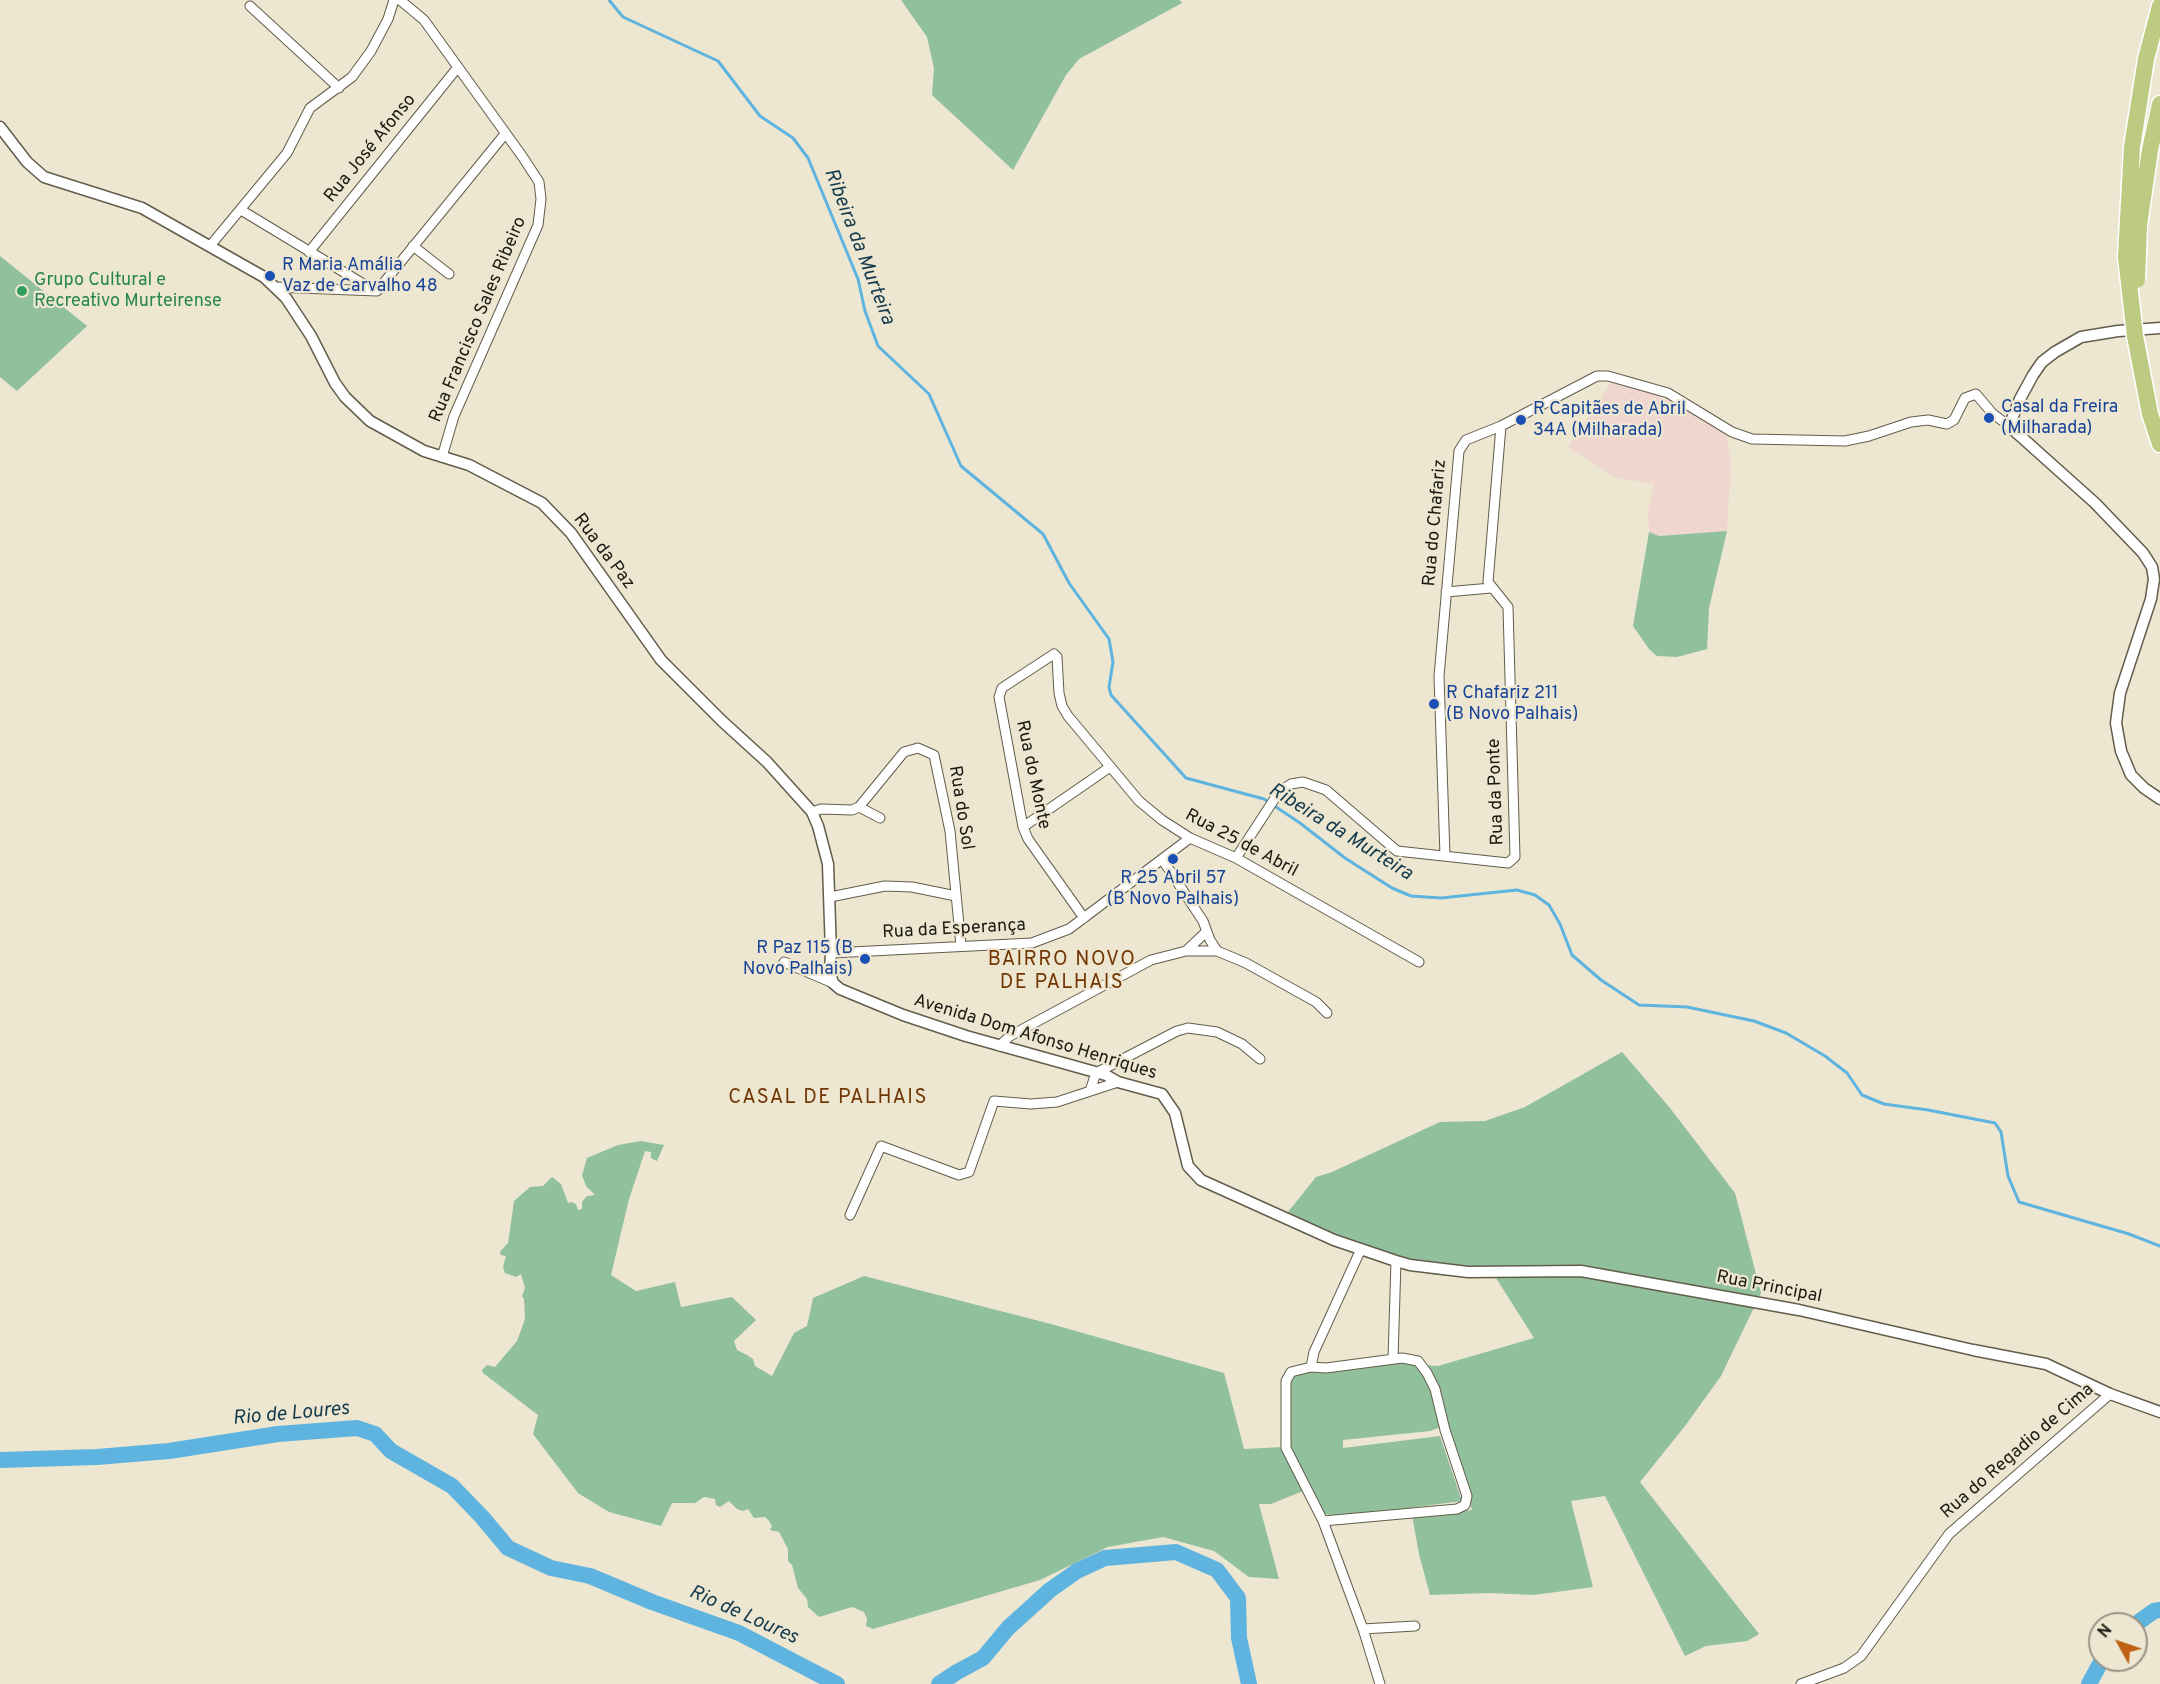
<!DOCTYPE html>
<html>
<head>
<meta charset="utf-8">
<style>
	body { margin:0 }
	#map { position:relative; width:2160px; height:1684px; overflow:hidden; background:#ede6d1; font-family:Overpass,sans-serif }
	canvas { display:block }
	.north { position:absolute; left:2088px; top:1612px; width:60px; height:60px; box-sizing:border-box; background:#ede6d1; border:2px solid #999485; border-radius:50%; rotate:310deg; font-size:16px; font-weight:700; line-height:24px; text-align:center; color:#1c1a12 }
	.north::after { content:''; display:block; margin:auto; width:21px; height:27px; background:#be6113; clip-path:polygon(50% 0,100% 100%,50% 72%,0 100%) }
</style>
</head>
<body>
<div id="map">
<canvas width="2160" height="1684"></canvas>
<div class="north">N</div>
</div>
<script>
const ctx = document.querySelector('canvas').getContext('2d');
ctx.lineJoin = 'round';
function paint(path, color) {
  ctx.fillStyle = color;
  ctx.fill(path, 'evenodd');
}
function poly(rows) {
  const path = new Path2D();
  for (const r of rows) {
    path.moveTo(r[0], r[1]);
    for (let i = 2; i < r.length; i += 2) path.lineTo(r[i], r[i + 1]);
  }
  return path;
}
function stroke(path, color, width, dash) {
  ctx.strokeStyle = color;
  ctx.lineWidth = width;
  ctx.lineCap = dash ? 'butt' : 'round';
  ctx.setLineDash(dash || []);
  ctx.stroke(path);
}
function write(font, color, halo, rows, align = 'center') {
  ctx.font = font + ' Overpass,sans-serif';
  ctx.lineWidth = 4.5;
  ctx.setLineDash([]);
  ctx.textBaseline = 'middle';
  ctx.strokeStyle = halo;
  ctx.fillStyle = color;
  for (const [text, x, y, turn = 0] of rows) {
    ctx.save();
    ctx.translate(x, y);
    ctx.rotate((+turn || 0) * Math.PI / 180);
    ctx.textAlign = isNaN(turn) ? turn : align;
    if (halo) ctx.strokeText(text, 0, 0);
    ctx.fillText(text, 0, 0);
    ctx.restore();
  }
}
const industrial = poly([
	[1611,383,1654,394,1674,403,1708,422,1727,437,1731,461,1727,531,1659,536,1649,532,1648,513,1654,484,1614,477,1568,447]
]);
const green = poly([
	[901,0,1180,0,1182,3,1079,59,1066,75,1013,170,932,95,934,68,927,37],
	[0,256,87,326,17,391,0,377],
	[1727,531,1709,608,1707,649,1677,657,1657,656,1649,649,1633,626,1649,532,1659,536],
	[1622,1052,1670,1108,1735,1193,1761,1293,1721,1376,1685,1426,1640,1482,1759,1634,1747,1641,1706,1646,1685,1656,1605,1496,1571,1501,1593,1587,1534,1595,1490,1593,1430,1595,1419,1554,1412,1515,1472,1510,1446,1425,1430,1431,1343,1440,1343,1448,1440,1436,1462,1501,1378,1512,1334,1516,1322,1513,1303,1491,1271,1504,1259,1504,1279,1579,1249,1577,1214,1551,1163,1537,1108,1547,1040,1580,873,1629,866,1626,867,1619,864,1612,852,1607,819,1617,808,1607,807,1599,798,1588,792,1565,788,1561,788,1549,779,1532,770,1530,772,1526,769,1521,765,1517,754,1518,748,1509,743,1511,737,1509,729,1501,720,1507,716,1505,715,1499,704,1497,695,1503,672,1503,661,1526,609,1512,578,1493,533,1434,538,1415,483,1373,482,1370,487,1365,495,1367,517,1341,525,1319,524,1299,522,1296,525,1288,521,1274,516,1277,505,1273,503,1267,506,1256,501,1255,500,1252,508,1243,514,1201,530,1187,543,1186,552,1177,561,1184,568,1203,571,1202,576,1204,578,1210,582,1209,582,1202,587,1196,595,1195,586,1186,582,1175,587,1158,618,1145,641,1141,664,1145,657,1161,651,1158,651,1152,645,1151,629,1199,611,1275,636,1291,675,1282,681,1307,732,1297,756,1320,734,1341,737,1350,747,1355,753,1359,755,1366,772,1376,794,1333,807,1326,813,1298,864,1276,1051,1324,1224,1373,1244,1449,1283,1447,1287,1381,1298,1373,1389,1363,1438,1366,1534,1338,1496,1278,1437,1275,1409,1270,1352,1253,1288,1212,1316,1177,1332,1172,1440,1122,1485,1121,1525,1107]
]);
const stream = poly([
	[609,0,623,17,718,61,760,116,793,138,808,158,858,279,865,311,878,346,929,394,961,466,1043,534,1069,583,1109,639,1113,662,1109,687,1111,695,1186,778,1264,799,1300,823,1345,858,1392,888,1411,896,1441,898,1517,890,1535,895,1549,905,1560,924,1572,955,1601,980,1639,1005,1687,1007,1754,1021,1786,1033,1825,1056,1847,1073,1862,1095,1884,1104,1928,1110,1995,1123,2001,1132,2008,1176,2019,1202,2129,1234,2160,1246]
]);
const river = poly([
	[0,1460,97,1457,169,1451,278,1434,357,1428,375,1434,391,1451,452,1486,482,1517,508,1548,551,1568,590,1576,652,1602,739,1633,837,1684],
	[2136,1624,2154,1611,2160,1610],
	[939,1684,957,1672,983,1658,1008,1628,1050,1590,1077,1571,1105,1558,1176,1552,1217,1570,1238,1598,1239,1638,1249,1684],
	[2089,1684,2102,1660]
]);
const minor = poly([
	[400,0,424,20,522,156,539,182,541,199,538,225,454,416,442,457],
	[250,6,339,88],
	[241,210,375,291],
	[210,246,287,153,310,108,352,77,371,51,388,19,394,0],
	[413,246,449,274],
	[309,252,458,67],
	[274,287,377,291,505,134],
	[1446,592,1491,588],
	[859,807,880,818],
	[812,812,821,809,852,810,859,807,904,752,918,748,934,755,950,831,961,946],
	[1023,827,1110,767],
	[1445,856,1439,676,1459,451,1466,440,1501,426,1597,376,1608,376,1668,393,1732,432,1752,439,1845,441,1869,436,1911,422,1928,420,1947,424,1954,420,1965,398,1976,394,1992,413,2009,426],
	[1236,858,1279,792,1291,784,1303,782,1326,790,1397,851,1508,863,1515,857,1508,607,1488,582,1501,426],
	[1162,859,1203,921,1210,940,1217,951],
	[830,897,885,886,912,887,956,896],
	[1084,918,1028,839,1023,827,999,697,1002,688,1054,654,1057,657,1059,693,1062,706,1068,716,1139,801,1162,820,1190,838,1236,858,1419,962],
	[1186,951,1206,932],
	[831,953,1032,943,1069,929,1190,838],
	[784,962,833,983],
	[999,1046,1010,1036,1151,960,1186,951,1217,951,1246,963,1316,1002,1327,1013],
	[1090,1091,1096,1073,1177,1031,1188,1028,1217,1032,1242,1044,1260,1059],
	[850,1215,881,1146,959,1175,969,1172,994,1101,1031,1104,1057,1102,1118,1082],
	[1361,1249,1314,1352,1311,1367,1291,1372,1286,1381,1286,1448,1323,1521,1363,1629,1380,1684],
	[1393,1359,1396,1261],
	[1311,1367,1326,1368,1402,1358,1418,1361,1427,1373,1435,1389,1445,1430,1467,1496,1465,1505,1457,1509,1323,1521],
	[1363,1629,1415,1626],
	[1801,1684,1844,1668,1861,1656,1949,1534,2110,1394]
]);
const tertiary = poly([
	[0,127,27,162,44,177,142,208,264,277,286,298,311,336,335,383,345,397,370,421,424,451,469,465,542,503,571,533,661,660,722,721,767,762,812,812,818,826,828,864,831,953,830,973,833,983,840,989,903,1015,966,1036,1106,1075,1118,1082,1162,1094,1175,1113,1188,1166,1201,1180,1334,1240,1396,1261,1410,1265,1468,1272,1581,1271,1799,1310,1973,1350,2046,1364,2110,1394,2160,1412],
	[2160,328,2118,331,2081,337,2055,352,2042,362,2033,375,2020,399,2009,426,2095,503,2143,553,2152,567,2154,579,2151,599,2120,693,2116,723,2121,751,2131,775,2144,788,2160,799]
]);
const motorway = poly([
	[2132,147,2146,59,2160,6],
	[2150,150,2160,104],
	[2135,336,2150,414,2160,444]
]);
const motorwayBridge = poly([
	[2132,147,2126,257,2135,336],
	[2137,280,2139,225,2150,150]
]);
const markers = [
	[270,276,6,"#1a4fb4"],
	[22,291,6,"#2e9e5b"],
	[1989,418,6,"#1a4fb4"],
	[1521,420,6,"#1a4fb4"],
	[1434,704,6,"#1a4fb4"],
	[1173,859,6,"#1a4fb4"],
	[865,959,6,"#1a4fb4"]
];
const streetNames = [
	["Rua José Afonso",371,149,-51],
	["Rua Francisco Sales Ribeiro",479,320,-67],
	["Rua do Chafariz",1436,523,-85],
	["Rua da Paz",603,552,53],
	["Rua do Monte",1032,775,78],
	["Rua da Ponte",1497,792,-92],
	["Rua do Sol",960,808,81],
	["Rua 25 de Abril",1241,844,28],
	["Rua da Esperança",954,930,-3],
	["Avenida Dom Afonso Henriques",1035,1038,17],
	["Rua Principal",1769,1288,11],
	["Rua do Regadio de Cima",2018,1452,-41]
];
const transitNames = [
	["R Maria Amália",282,266],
	["Vaz de Carvalho 48",282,287],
	["Casal da Freira",2001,408],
	["(Milharada)",2001,429],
	["R Capitães de Abril",1533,410],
	["34A (Milharada)",1533,431],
	["R Chafariz 211",1446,694],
	["(B Novo Palhais)",1446,715],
	["R 25 Abril 57",1173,879,"center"],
	["(B Novo Palhais)",1173,900,"center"],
	["R Paz 115 (B",853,949,"right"],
	["Novo Palhais)",853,970,"right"]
];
const leisureNames = [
	["Grupo Cultural e",34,281],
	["Recreativo Murteirense",34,302]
];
const waterNames = [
	["Ribeira da Murteira",858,247,69],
	["Ribeira da Murteira",1340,833,32],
	["Rio de Loures",291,1415,-5],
	["Rio de Loures",743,1616,24]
];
const neighbourhoodNames = [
	["BAIRRO NOVO",1062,961],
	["DE PALHAIS",1062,984],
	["CASAL DE PALHAIS",828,1099]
];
paint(industrial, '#efd6ce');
paint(green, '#91c09c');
stroke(stream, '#5eb4df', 3);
stroke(river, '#5eb4df', 16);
stroke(minor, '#625c4a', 11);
stroke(tertiary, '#625c4a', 13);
stroke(motorway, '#fff', 19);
stroke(minor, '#fff', 9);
stroke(tertiary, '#fff', 10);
stroke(motorway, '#bdca82', 16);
stroke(motorwayBridge, '#fff', 19, []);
stroke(motorwayBridge, '#bdca82', 16);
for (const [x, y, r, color] of markers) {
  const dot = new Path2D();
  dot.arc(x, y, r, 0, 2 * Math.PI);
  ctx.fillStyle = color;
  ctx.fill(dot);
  stroke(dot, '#ede6d1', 2);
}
write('18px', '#1c1a12', '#ede6d1', streetNames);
write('18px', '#164399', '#ede6d1', transitNames, 'left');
write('18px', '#27864d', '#ede6d1', leisureNames, 'left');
write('italic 20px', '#143b4d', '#ede6d1', waterNames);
ctx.letterSpacing = '1.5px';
write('20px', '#713603', '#ede6d1', neighbourhoodNames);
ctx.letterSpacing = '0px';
</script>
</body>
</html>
